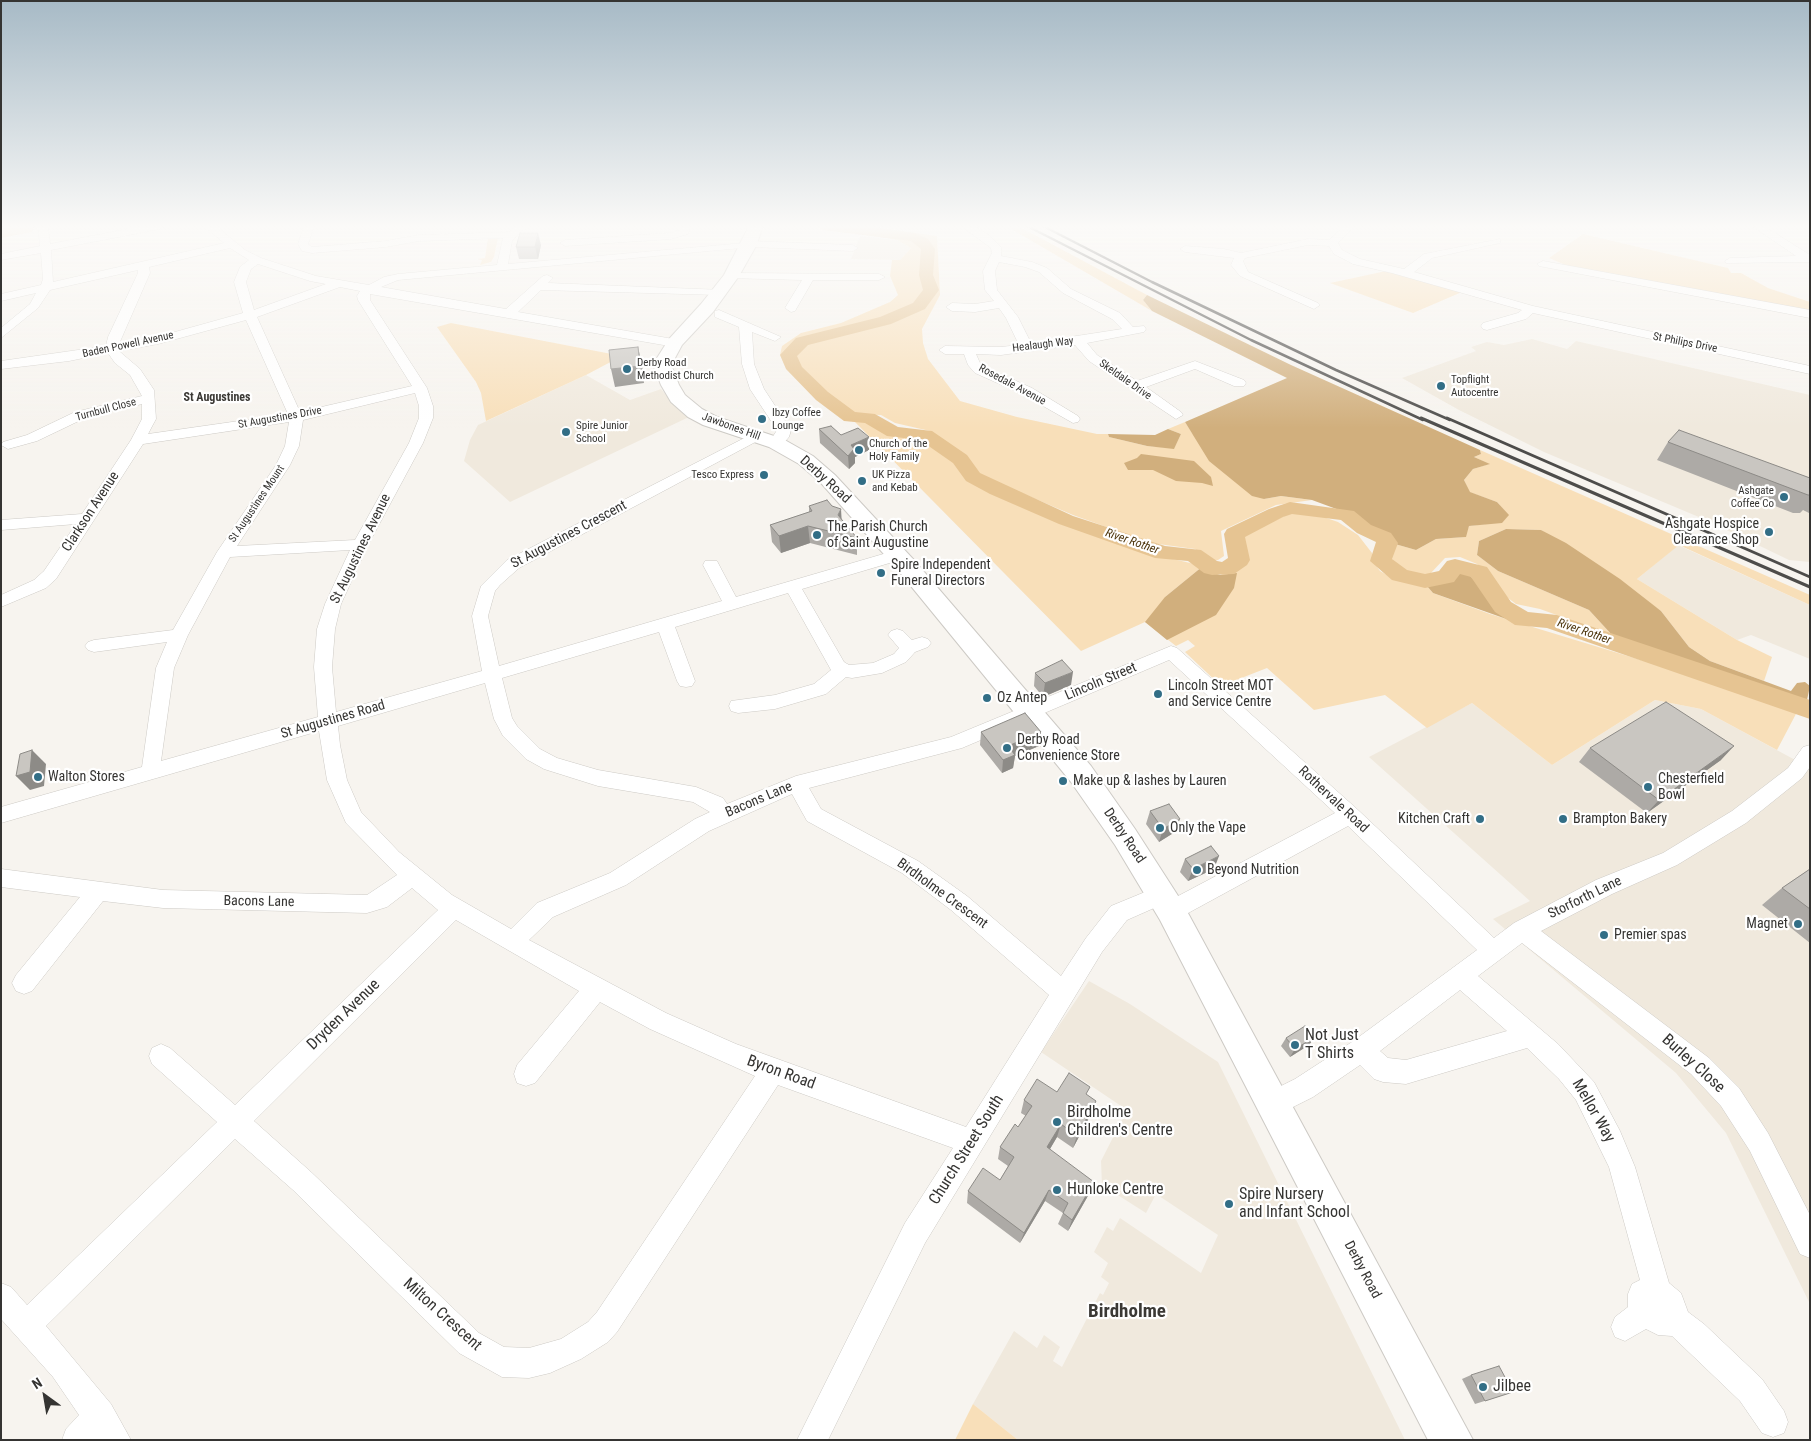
<!DOCTYPE html>
<html>
<head>
<meta charset="utf-8">
<style>
	body { margin:0 }
	#map { position:relative; width:1811px; height:1441px; overflow:hidden; background:#f7f4ef; font-family:"Roboto Condensed",sans-serif }
	canvas { display:block }
	.frame { position:absolute; inset:0; border:2px solid #353432; pointer-events:none }
	.north { position:absolute; left:20px; top:1371px; width:50px; height:50px; -webkit-text-stroke:4px #fff; paint-order:stroke; rotate:328deg; font-size:14px; font-weight:700; line-height:20px; text-align:center; color:#353432 }
	.north::after { content:''; display:block; margin:auto; width:18px; height:22px; background:#353432; clip-path:polygon(50% 0,100% 100%,50% 72%,0 100%) }
</style>
</head>
<body>
<div id="map">
<canvas width="1811" height="1441"></canvas>
<div class="frame"></div>
<div class="north">N</div>
</div>
<script>
const ctx = document.querySelector('canvas').getContext('2d');
ctx.lineJoin = 'round';
function paint(path, color) {
  ctx.fillStyle = color;
  ctx.fill(path, 'evenodd');
}
function poly(rows) {
  const path = new Path2D();
  for (const r of rows) {
    path.moveTo(r[0], r[1]);
    for (let i = 2; i < r.length; i += 2) path.lineTo(r[i], r[i + 1]);
  }
  return path;
}
function stroke(path, color, width, dash) {
  ctx.strokeStyle = color;
  ctx.lineWidth = width;
  ctx.lineCap = dash ? 'butt' : 'round';
  ctx.setLineDash(dash || []);
  ctx.stroke(path);
}
function write(font, color, halo, rows, align = 'center') {
  ctx.font = font + ' "Roboto Condensed",sans-serif';
  ctx.lineWidth = 4.5;
  ctx.setLineDash([]);
  ctx.textBaseline = 'middle';
  ctx.strokeStyle = halo;
  ctx.fillStyle = color;
  for (const [text, x, y, turn = 0] of rows) {
    ctx.save();
    ctx.translate(x, y);
    ctx.rotate((+turn || 0) * Math.PI / 180);
    ctx.textAlign = isNaN(turn) ? turn : align;
    if (halo) ctx.strokeText(text, 0, 0);
    ctx.fillText(text, 0, 0);
    ctx.restore();
  }
}
const built = poly([
	[860,236,897,240,911,248,900,260,851,259],
	[1532,339,1567,349,1576,341,1810,395,1810,562,1789,560,1706,520,1544,452,1459,410,1402,378,1476,351,1471,347,1487,342,1504,345],
	[586,375,630,400,661,389,680,411,689,417,510,502,464,461,470,440,478,425],
	[1678,545,1810,605,1810,659,1751,635,1737,640,1637,579],
	[1655,700,1701,709,1810,768,1810,1304,1726,1133,1676,1073,1493,919,1530,901,1369,757,1472,703,1552,765],
	[1089,981,1130,1004,1218,1062,1405,1440,1018,1440,973,1404,1014,1331,1037,1348,1044,1335,1060,1347,1053,1361,1062,1367,1100,1293,1103,1295,1109,1283,1101,1277,1108,1263,1094,1252,1107,1227,1113,1231,1120,1218,1201,1273,1218,1235,1156,1194,1146,1213,1102,1185,1101,1161,1127,1110,1041,1052]
]);
const green = poly([
	[1,226,34,226,32,232,1,238],
	[813,226,869,226,937,236,940,295,922,329,923,343,928,359,960,401,1017,417,1097,434,1108,434,1109,437,1147,446,1174,448,1181,434,1168,429,1185,422,1192,433,1264,499,1281,496,1312,500,1276,505,1221,531,1224,556,1218,560,1211,561,1195,549,1151,543,1073,515,982,476,954,447,930,431,895,423,881,415,853,414,828,395,801,369,793,355,780,355,782,346,801,333,841,323,890,302,898,295,890,276,892,260,900,260,911,248,897,240],
	[1006,226,1018,226,1147,295,1143,300,1152,311],
	[1583,234,1728,268,1731,273,1741,273,1768,288,1810,302,1810,312,1570,267,1549,258],
	[488,237,498,238,494,257,491,262,480,265,482,260,477,259,485,258],
	[1386,271,1462,292,1413,313,1330,283],
	[451,323,622,356,586,375,486,421,481,393,476,382,437,327],
	[854,421,867,421,892,435,920,438,954,461,973,482,1058,521,1160,556,1203,566,1165,597,1216,578,1242,562,1239,537,1293,512,1315,514,1338,522,1358,535,1372,553,1372,560,1380,571,1392,578,1427,586,1433,593,1490,614,1654,664,1797,712,1777,750,1701,709,1655,700,1552,765,1472,703,1427,728,1385,695,1314,710,1267,668,1221,686,1185,652,1195,646,1188,640,1176,646,1145,622,1081,651],
	[1480,450,1810,595,1810,605,1679,545,1637,579,1737,640,1772,657,1764,681,1710,661,1689,647,1661,611,1541,530,1506,529,1479,541,1477,555,1498,571,1589,610,1612,635,1540,609,1516,604,1504,595,1477,564,1460,557,1445,558,1430,574,1420,575,1402,569,1393,562,1390,551,1395,544,1416,550,1436,539,1465,537,1469,526,1502,522,1508,515,1497,502,1469,492,1464,480,1473,469,1489,464,1474,457,1481,454],
	[973,1404,1018,1440,955,1440]
]);
const forest = poly([
	[1147,295,1291,365,1480,450,1481,454,1474,457,1490,464,1473,469,1464,480,1470,492,1497,502,1509,515,1502,523,1469,526,1466,537,1436,539,1416,550,1395,544,1350,514,1312,500,1281,496,1264,499,1252,496,1209,461,1185,422,1287,378,1152,311,1143,300],
	[1168,429,1181,434,1174,449,1147,446,1109,437,1108,434,1155,435],
	[1141,454,1194,461,1211,477,1213,486,1202,483,1176,481,1153,470,1128,470,1124,463,1137,458],
	[1506,529,1541,530,1566,543,1620,579,1661,611,1689,647,1710,661,1791,691,1797,683,1805,682,1810,686,1807,700,1793,698,1612,635,1589,610,1498,571,1477,555,1479,541],
	[1203,566,1208,571,1220,575,1237,573,1234,588,1216,615,1167,640,1145,622,1165,597],
	[1457,572,1469,575,1477,582,1483,593,1512,621,1433,593,1427,586,1449,581]
]);
const river = poly([
	[816,226,860,226,915,233,928,239,935,249,933,275,939,290,925,309,891,324,808,345,797,356,802,367,828,392,855,412,875,414,898,427,932,431,967,455,980,473,1073,516,1165,546,1201,550,1217,561,1222,562,1228,558,1224,534,1227,529,1269,509,1290,502,1354,511,1371,525,1391,533,1398,543,1392,559,1407,570,1425,574,1439,571,1447,561,1455,559,1487,567,1511,602,1528,612,1557,615,1810,700,1810,719,1547,628,1515,625,1495,612,1471,577,1460,574,1454,582,1425,588,1392,580,1370,561,1376,542,1357,533,1341,520,1292,514,1283,517,1245,537,1250,560,1247,565,1234,574,1212,575,1204,573,1188,561,1155,558,1059,524,990,494,966,481,953,463,920,440,887,436,865,423,844,421,816,400,786,369,780,355,796,338,880,317,913,303,923,290,919,275,921,249,911,241,823,230,816,226]
]);
const minor = poly([
	[38,226,48,226,50,244,143,226,165,226,160,229,51,250,53,282,224,243,204,226,216,226,245,250,261,258,316,276,369,285,384,277,398,274,497,265,503,238,419,241,386,247,312,253,302,251,298,244,304,226,314,226,308,244,312,247,386,241,419,235,509,232,515,226,526,226,512,241,508,264,744,243,749,241,853,245,858,248,853,251,752,247,398,280,381,287,506,309,543,276,547,275,553,278,548,283,723,290,725,292,719,295,541,290,518,312,679,340,681,343,675,347,370,294,370,300,427,388,433,406,433,418,423,443,368,545,341,604,335,629,332,667,336,712,482,671,472,616,481,586,507,560,756,432,761,433,763,436,761,439,519,568,500,585,495,591,488,616,499,666,722,601,703,565,705,561,717,561,736,597,897,550,903,551,905,555,903,559,802,589,844,662,849,665,873,663,894,654,899,648,888,635,891,631,897,629,903,631,912,640,922,637,928,639,931,643,928,647,915,652,906,662,882,673,852,678,846,677,826,694,775,709,738,713,731,711,729,706,731,701,775,695,814,684,831,670,788,593,675,627,695,681,692,686,686,687,680,686,677,681,659,632,502,678,512,718,517,726,540,749,557,758,598,770,696,787,723,798,727,804,796,776,951,737,1171,646,1177,648,1357,809,1494,938,1514,923,1596,880,1663,853,1732,811,1788,768,1803,747,1810,745,1810,767,1802,778,1746,823,1677,865,1612,894,1541,931,1709,1058,1739,1088,1768,1133,1810,1215,1810,1258,1800,1254,1750,1151,1721,1106,1691,1074,1522,943,1478,976,1558,1044,1594,1082,1620,1131,1635,1167,1669,1283,1681,1293,1688,1312,1704,1324,1762,1379,1784,1411,1788,1422,1784,1433,1773,1437,1762,1433,1740,1401,1672,1336,1658,1335,1646,1329,1625,1341,1615,1337,1611,1327,1615,1317,1628,1307,1628,1294,1632,1284,1640,1280,1609,1167,1576,1100,1559,1079,1527,1048,1406,1084,1383,1082,1374,1079,1360,1065,1313,1097,1283,1112,1274,1116,1265,1112,1261,1103,1265,1094,1295,1079,1352,1042,1477,950,1348,826,1179,918,1171,921,1163,918,1160,911,1163,904,1335,813,1169,660,962,748,809,788,821,809,918,861,967,896,1061,976,1086,938,1111,906,1162,885,1170,887,1173,894,1170,901,1127,920,1102,952,925,1243,828,1440,797,1440,905,1223,953,1148,778,1085,617,1332,608,1342,581,1359,550,1373,529,1378,502,1377,459,1353,293,1190,235,1139,46,1326,111,1404,131,1440,62,1440,66,1429,79,1415,53,1377,1,1319,1,1283,11,1287,27,1305,217,1122,152,1064,149,1056,152,1048,161,1044,170,1048,235,1105,438,910,412,888,387,907,367,913,163,908,103,901,32,991,24,994,16,991,12,983,16,975,80,897,1,887,1,869,163,890,367,895,397,875,346,823,327,780,319,731,1,823,1,807,142,767,156,668,167,642,94,652,88,650,85,646,88,642,94,640,173,630,217,552,276,465,285,446,289,422,143,444,56,579,46,588,1,607,1,595,34,580,44,571,76,524,1,530,1,520,82,514,131,440,142,419,142,404,85,418,37,441,8,449,1,445,3,442,27,435,75,412,142,396,130,375,115,363,108,353,69,361,1,369,1,361,106,346,108,337,138,273,138,270,50,290,38,308,1,338,1,328,30,304,36,293,1,301,1,294,41,285,43,279,41,253,1,260,1,254,40,246,38,226],
	[230,248,249,260,240,267,234,282,243,313,157,337,119,344,150,273,149,267,230,248],
	[258,264,310,281,326,284,254,310,246,282,251,269,258,264],
	[340,287,360,291,357,296,358,300,412,386,300,412,257,317,340,287],
	[246,320,288,414,148,434,156,419,154,390,140,369,119,351,158,344,246,320],
	[415,393,419,406,419,418,409,443,355,540,237,546,290,465,299,446,303,420,415,393],
	[350,550,325,604,317,629,314,667,318,717,161,761,174,668,188,635,230,557,350,550],
	[485,683,494,719,503,736,526,759,544,769,598,786,693,802,710,812,695,819,610,873,537,903,511,929,452,895,399,852,361,812,347,780,340,745,338,726,485,683],
	[792,794,807,821,902,873,951,910,1049,995,966,1127,736,1044,666,1013,529,940,553,917,626,885,709,831,792,794],
	[456,920,579,991,517,1065,514,1074,517,1083,526,1086,535,1083,600,1002,650,1029,755,1076,597,1312,588,1322,561,1339,529,1348,504,1347,479,1333,311,1172,254,1121,456,920],
	[1460,990,1507,1031,1406,1060,1388,1058,1380,1051,1460,990],
	[681,226,691,226,688,234,671,239,565,246,560,243,565,240,670,233,679,230,681,226],
	[961,226,974,226,989,235,1001,247,1001,256,1032,262,1047,268,1071,289,1120,313,1133,327,1144,326,1146,329,1144,332,1087,343,1097,355,1137,381,1195,361,1244,380,1246,383,1244,386,1234,386,1195,369,1146,387,1181,412,1183,415,1176,419,1089,361,1075,345,1001,355,976,354,980,363,985,367,1032,388,1078,416,1080,419,1078,422,1073,423,1022,394,975,373,968,365,964,354,945,354,939,350,945,346,1001,347,1019,345,1006,318,999,308,975,312,952,311,946,307,952,303,975,304,994,301,985,290,983,271,992,253,991,248,961,226],
	[999,262,1025,267,1039,272,1063,293,1112,319,1122,329,1031,343,1018,317,997,290,995,271,999,262],
	[1344,226,1355,226,1338,243,1342,250,1360,259,1404,269,1424,254,1500,239,1500,243,1432,258,1414,272,1533,306,1810,366,1810,374,1533,313,1526,319,1487,330,1483,329,1481,326,1483,323,1518,313,1522,310,1392,273,1353,264,1334,254,1329,246,1308,245,1245,258,1243,261,1248,272,1318,303,1320,305,1314,309,1240,276,1231,265,1234,258,1185,252,1180,249,1185,246,1224,249,1241,253,1308,239,1329,240,1344,226],
	[1752,226,1764,226,1810,255,1810,262,1726,263,1725,261,1730,258,1796,256,1752,226],
	[1543,261,1810,310,1810,318,1539,266,1537,264,1543,261],
	[731,273,879,274,885,277,879,280,813,280,795,311,791,312,785,308,802,280,727,278,727,274,731,273],
	[719,310,781,337,775,341,752,332,754,364,764,389,791,430,789,437,781,446,771,446,769,443,777,430,750,389,742,364,739,327,715,317,715,311,719,310]
]);
const highway = poly([
	[749,226,763,226,756,246,739,276,713,312,682,345,675,358,672,367,679,385,685,395,702,409,717,417,783,439,813,456,835,475,913,559,1091,766,1135,829,1182,902,1473,1440,1428,1440,1160,920,1115,845,1071,782,897,569,821,483,799,464,769,447,703,425,688,417,671,402,661,385,654,367,657,358,669,339,701,304,724,275,749,226]
]);
const railFar1 = poly([
	[1027,226,1251,340,1423,420],
	[1043,226,1152,282,1336,370,1450,420]
]);
const rail = poly([
	[1421,418,1810,587],
	[1447,418,1810,577]
]);
const wall = poly([
	[541,245,538,259,519,259,516,247],
	[819,429,841,435,869,450,855,457,855,463,849,469,820,443],
	[1668,442,1810,478,1810,512,1809,513,1803,510,1800,513,1793,513,1657,460],
	[809,506,842,520,857,538,857,555,810,543,781,553,772,542,770,525,809,512],
	[1035,673,1071,685,1043,697,1034,686],
	[981,732,1039,746,1015,756,1013,768,1002,773,980,745],
	[1590,748,1721,760,1647,813,1579,762],
	[1150,811,1175,832,1159,842,1146,824],
	[1185,859,1214,869,1188,881,1180,872],
	[1810,869,1810,943,1762,905,1782,888],
	[1315,1037,1309,1045,1290,1057,1281,1046,1286,1038],
	[1057,1092,1087,1095,1096,1101,1091,1114,1073,1148,1057,1137,1050,1149,1089,1194,1068,1231,1058,1224,1063,1213,1045,1201,1020,1243,967,1203,968,1191,1000,1180,1008,1166,998,1159,1000,1147,1018,1127,1026,1116,1021,1113,1024,1100],
	[1471,1375,1513,1392,1475,1404,1462,1379]
]);
const shadedWall = poly([
	[538,233,541,245,538,259,535,247],
	[638,347,642,364,644,383,615,387,611,369],
	[869,437,869,450,855,457,855,463,849,469,848,456,851,445],
	[841,509,842,526,838,515],
	[808,526,810,543,781,553,779,536],
	[1073,672,1071,685,1043,697,1045,683],
	[1041,732,1039,746,1015,756,1013,768,1002,773,1003,760,1008,746],
	[1734,746,1721,760,1647,813,1659,800],
	[32,750,46,764,44,786,30,790,16,776],
	[1180,819,1175,832,1159,842,1163,829],
	[1219,856,1214,869,1188,881,1193,869],
	[1315,1037,1309,1045,1290,1057,1295,1049],
	[1096,1101,1091,1114,1073,1148,1077,1136],
	[1061,1124,1057,1137,1044,1159,1047,1147],
	[1094,1182,1089,1194,1068,1231,1072,1220],
	[1049,1190,1045,1201,1020,1243,1024,1233]
]);
const building = poly([
	[520,233,538,233,535,247,516,247,520,233],
	[638,347,640,366,611,369,609,350,638,347],
	[831,426,841,435,858,428,869,437,851,445,854,449,848,456,819,429,831,426],
	[1679,430,1810,478,1810,495,1808,495,1668,442,1679,430],
	[827,500,832,506,841,509,838,515,857,538,808,526,779,536,770,525,812,511,809,506,827,500],
	[1062,660,1073,672,1045,683,1035,673,1062,660],
	[1666,702,1734,746,1659,800,1590,748,1666,702],
	[1025,713,1041,732,1008,746,1015,755,1003,760,981,732,1025,713],
	[32,750,30,772,16,776,20,754,32,750],
	[1169,804,1180,819,1163,829,1150,811,1169,804],
	[1211,846,1219,856,1193,869,1185,859,1211,846],
	[1810,869,1810,909,1782,888,1810,869],
	[1305,1026,1315,1037,1295,1049,1286,1038,1305,1026],
	[1069,1073,1090,1087,1086,1094,1096,1101,1077,1136,1061,1124,1047,1147,1094,1182,1072,1220,1063,1213,1068,1203,1049,1190,1024,1233,968,1191,983,1168,1000,1180,1014,1157,1000,1147,1015,1124,1018,1127,1032,1106,1024,1100,1037,1079,1057,1092,1069,1073],
	[1499,1366,1513,1392,1485,1401,1471,1375,1499,1366]
]);
const markers = [
	[627,369,5,"#326e86"],
	[1441,386,5,"#326e86"],
	[762,419,5,"#326e86"],
	[566,432,5,"#326e86"],
	[859,450,5,"#326e86"],
	[764,475,5,"#326e86"],
	[862,481,5,"#326e86"],
	[1784,497,5,"#326e86"],
	[1769,532,5,"#326e86"],
	[817,535,5,"#326e86"],
	[881,573,5,"#326e86"],
	[1158,694,5,"#326e86"],
	[987,698,5,"#326e86"],
	[1007,748,5,"#326e86"],
	[38,777,5,"#326e86"],
	[1063,781,5,"#326e86"],
	[1648,787,5,"#326e86"],
	[1480,819,5,"#326e86"],
	[1563,819,5,"#326e86"],
	[1160,828,5,"#326e86"],
	[1197,870,5,"#326e86"],
	[1798,924,5,"#326e86"],
	[1604,935,5,"#326e86"],
	[1295,1045,5,"#326e86"],
	[1057,1122,5,"#326e86"],
	[1057,1190,5,"#326e86"],
	[1229,1204,5,"#326e86"],
	[1483,1387,5,"#326e86"]
];
const farStreetnames = [
	["St Philips Drive",1685,343,11],
	["Baden Powell Avenue",128,345,-12],
	["Healaugh Way",1043,345,-7],
	["Skeldale Drive",1125,380,35],
	["Rosedale Avenue",1012,385,28],
	["Turnbull Close",106,410,-15],
	["St Augustines Drive",280,418,-10],
	["Jawbones Hill",731,427,20],
	["St Augustines Mount",257,504,-56]
];
const farPoinames = [
	["Derby Road",637,363],
	["Methodist Church",637,376],
	["Topflight",1451,380],
	["Autocentre",1451,393],
	["Ibzy Coffee",772,413],
	["Lounge",772,426],
	["Spire Junior",576,426],
	["School",576,439],
	["Church of the",869,444],
	["Holy Family",869,457],
	["Tesco Express",754,475,"right"],
	["UK Pizza",872,475],
	["and Kebab",872,488],
	["Ashgate",1774,491,"right"],
	["Coffee Co",1774,504,"right"]
];
const farNeighbourhoodnames = [
	["St Augustines",217,398]
];
const farWaternames = [
	["River Rother",1132,542,19],
	["River Rother",1584,632,19]
];
const streetNames = [
	["Derby Road",825,480,42],
	["Clarkson Avenue",91,512,-57],
	["St Augustines Crescent",569,535,-28],
	["St Augustines Avenue",361,549,-64],
	["Lincoln Street",1101,682,-23],
	["St Augustines Road",333,720,-16],
	["Bacons Lane",759,800,-23],
	["Rothervale Road",1333,800,43],
	["Derby Road",1124,836,56],
	["Birdholme Crescent",942,894,36],
	["Storforth Lane",1585,898,-26],
	["Bacons Lane",259,902,1],
	["Derby Road",1362,1270,62]
];
const poiNames = [
	["Ashgate Hospice",1759,524,"right"],
	["Clearance Shop",1759,540,"right"],
	["The Parish Church",827,527],
	["of Saint Augustine",827,543],
	["Spire Independent",891,565],
	["Funeral Directors",891,581],
	["Lincoln Street MOT",1168,686],
	["and Service Centre",1168,702],
	["Oz Antep",997,698],
	["Derby Road",1017,740],
	["Convenience Store",1017,756],
	["Walton Stores",48,777],
	["Chesterfield",1658,779],
	["Bowl",1658,795],
	["Make up & lashes by Lauren",1073,781],
	["Kitchen Craft",1470,819,"right"],
	["Brampton Bakery",1573,819],
	["Only the Vape",1170,828],
	["Beyond Nutrition",1207,870],
	["Magnet",1788,924,"right"],
	["Premier spas",1614,935]
];
const nearStreetnames = [
	["Dryden Avenue",344,1015,-44],
	["Burley Close",1693,1064,42],
	["Byron Road",781,1073,20],
	["Mellor Way",1593,1111,60],
	["Church Street South",967,1150,-58],
	["Milton Crescent",442,1315,42]
];
const nearPoinames = [
	["Not Just",1305,1036],
	["T Shirts",1305,1054],
	["Birdholme",1067,1113],
	["Children's Centre",1067,1131],
	["Hunloke Centre",1067,1190],
	["Spire Nursery",1239,1195],
	["and Infant School",1239,1213],
	["Jilbee",1493,1387]
];
const nearQuarternames = [
	["Birdholme",1127,1312]
];
paint(built, '#f0e9dd');
paint(green, '#f8dfb9');
paint(forest, '#d1af7d');
paint(river, '#e6c492');
stroke(minor, '#cdcac5', 1);
stroke(highway, '#cdcac5', 2);
paint(minor, '#fff');
paint(highway, '#fff');
stroke(railFar1, '#4d4c4a', 2.5);
stroke(rail, '#4d4c4a', 3);
paint(wall, '#adaaa6');
paint(shadedWall, '#8d8b87');
paint(building, '#c9c6c1');
stroke(building, '#8d8b87', 1);
const sky = ctx.createLinearGradient(0, 0, 0, 428);
sky.addColorStop(0, '#a7bac6');
sky.addColorStop(0.53, '#fbfaf8');
sky.addColorStop(1, '#fbfaf800');
ctx.fillStyle = sky;
ctx.fillRect(0, 0, 1811, 428);
for (const [x, y, r, color] of markers) {
  const dot = new Path2D();
  dot.arc(x, y, r, 0, 2 * Math.PI);
  ctx.fillStyle = color;
  ctx.fill(dot);
  stroke(dot, '#fff', 2);
}
write('11px', '#353432', '#fff', farStreetnames);
write('11px', '#353432', '#fff', farPoinames, 'left');
write('bold 12px', '#3b3935', '#fff', farNeighbourhoodnames);
write('italic 12px', '#503911', '#fff', farWaternames);
write('14px', '#353432', '#fff', streetNames);
write('14px', '#353432', '#fff', poiNames, 'left');
write('16px', '#353432', '#fff', nearStreetnames);
write('16px', '#353432', '#fff', nearPoinames, 'left');
write('bold 19px', '#3b3935', '#fff', nearQuarternames);
</script>
</body>
</html>
